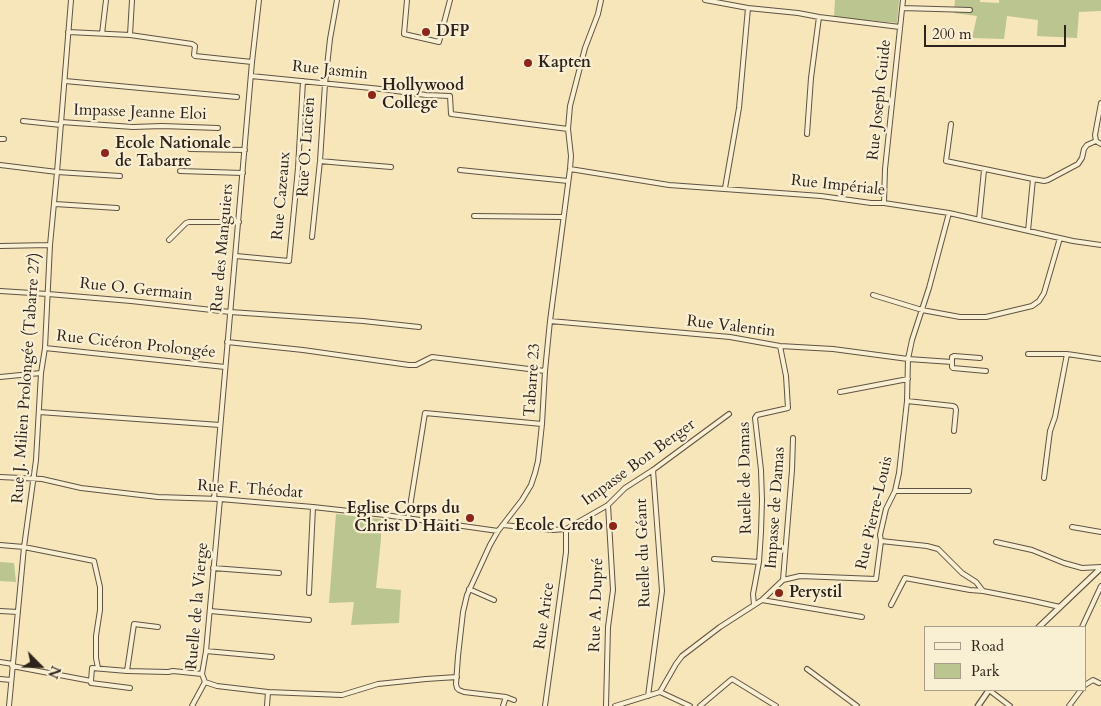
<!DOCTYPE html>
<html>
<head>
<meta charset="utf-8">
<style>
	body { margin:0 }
	#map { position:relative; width:1101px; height:706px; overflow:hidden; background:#f6e6ba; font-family:Cardo,serif }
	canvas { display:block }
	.legend { position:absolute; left:924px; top:626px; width:162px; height:65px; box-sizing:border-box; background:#f9efd2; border:1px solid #a89d8a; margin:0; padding:6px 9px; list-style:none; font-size:15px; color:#2e221d }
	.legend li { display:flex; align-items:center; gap:10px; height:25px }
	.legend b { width:25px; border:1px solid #a89d8a }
	.north { position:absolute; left:15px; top:641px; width:50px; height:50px; -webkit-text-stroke:4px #f9efd2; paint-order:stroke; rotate:113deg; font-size:14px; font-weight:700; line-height:20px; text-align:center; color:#2e221d }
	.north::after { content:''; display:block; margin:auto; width:18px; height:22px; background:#2e221d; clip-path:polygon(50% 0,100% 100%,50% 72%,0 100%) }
	.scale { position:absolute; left:924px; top:25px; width:142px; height:22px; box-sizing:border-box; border:2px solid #2e221d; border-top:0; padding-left:6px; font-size:15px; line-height:18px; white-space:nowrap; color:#2e221d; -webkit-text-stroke:4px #f9efd2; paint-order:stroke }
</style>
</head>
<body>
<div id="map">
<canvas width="1101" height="706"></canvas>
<ul class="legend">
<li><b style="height:6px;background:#f9efd2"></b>Road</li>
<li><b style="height:14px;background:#bbc590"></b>Park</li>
</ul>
<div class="north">N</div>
<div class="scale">200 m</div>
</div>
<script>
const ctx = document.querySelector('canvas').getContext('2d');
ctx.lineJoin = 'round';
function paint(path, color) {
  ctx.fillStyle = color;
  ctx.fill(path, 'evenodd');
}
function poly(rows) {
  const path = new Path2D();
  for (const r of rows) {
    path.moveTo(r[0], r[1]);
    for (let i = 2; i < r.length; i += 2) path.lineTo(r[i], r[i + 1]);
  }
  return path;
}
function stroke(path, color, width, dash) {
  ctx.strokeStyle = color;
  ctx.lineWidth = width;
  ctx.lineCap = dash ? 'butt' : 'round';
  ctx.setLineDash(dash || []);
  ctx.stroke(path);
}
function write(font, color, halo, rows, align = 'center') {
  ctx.font = font + ' Cardo,serif';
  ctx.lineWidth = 4.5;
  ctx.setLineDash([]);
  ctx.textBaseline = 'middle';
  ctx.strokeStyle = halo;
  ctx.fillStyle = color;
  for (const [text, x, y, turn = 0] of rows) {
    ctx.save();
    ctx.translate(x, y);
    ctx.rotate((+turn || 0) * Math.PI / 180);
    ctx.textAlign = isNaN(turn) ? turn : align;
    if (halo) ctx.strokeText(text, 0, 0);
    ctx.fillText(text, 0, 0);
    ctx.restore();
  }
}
const green = poly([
	[835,0,899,0,897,23,834,17],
	[955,0,980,0,980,2,999,3,999,0,1101,0,1101,11,1079,12,1077,38,1037,36,1038,20,1007,16,1004,39,972,38,977,16,954,13],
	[336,514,381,519,381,539,376,588,401,590,399,623,351,625,354,602,329,603],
	[0,562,14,563,16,582,0,581]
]);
const minor = poly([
	[407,0,404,34,439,42,450,0],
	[705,0,748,8,798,13,819,17,900,27],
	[902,8,970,10],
	[68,32,130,35,192,44,195,46,194,55,195,56,252,62],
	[102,34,106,0],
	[130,35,132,0],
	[251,76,381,89,426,95,450,96,451,114,568,129],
	[65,81,237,97],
	[1101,103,1095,135,1096,141,1101,144],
	[23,121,61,125],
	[61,122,133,127,162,126,218,128],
	[951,124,946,161,1033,179,1028,231],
	[807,134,811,78,819,17],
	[0,139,4,139],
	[190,149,245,150],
	[320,161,342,163,391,167],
	[0,165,57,172,71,0],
	[570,169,669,185,821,196,871,203,884,203,949,213,1073,241,1101,245],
	[460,170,568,181],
	[180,171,243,173],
	[1033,179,1044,181,1048,180,1078,164,1082,158,1084,149,1087,145,1096,141],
	[725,188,739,108,748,8],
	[884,203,885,169,903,0],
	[55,204,117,208],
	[474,216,563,217],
	[979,220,984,170],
	[312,237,320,161,325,84,330,39,337,0],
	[169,240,186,223,189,222,239,222],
	[0,246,50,245],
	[236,256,289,261,298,168,303,81],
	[0,291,48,294,131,301,230,312,363,321,419,327],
	[873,295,922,310,960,317,986,317,1032,306,1039,301,1044,293,1060,238],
	[550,321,730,337,780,346,833,349,908,359,952,362],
	[227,342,303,350,409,365,416,365,432,357,545,371],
	[45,348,225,367],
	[1028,354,1067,354,1101,359],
	[952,362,952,367,953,368,986,371],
	[952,362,952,357,954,356,980,358],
	[0,377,41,373],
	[840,392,908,379],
	[907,401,953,406,955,407,956,410,954,431],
	[39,412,220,425],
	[0,477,42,479,81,488,158,497,220,499,313,507,385,515,498,531],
	[1044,478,1050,431,1055,417,1058,401,1067,354],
	[895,491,969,491],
	[214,499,252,62,259,0],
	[220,499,206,651,202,674,205,682,217,686,268,692],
	[408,519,425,413,542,424],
	[503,525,553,530,566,529,608,505,625,488,653,470,729,414],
	[1072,527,1101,532],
	[881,541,927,546,938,549,962,573,976,582,983,591,1029,600,1060,607],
	[996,542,1032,550,1064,563,1082,568,1101,567],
	[0,545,24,547,94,561,100,587,100,610,96,636,96,658,98,668],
	[714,559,759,562],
	[213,568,279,573],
	[783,580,792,470,793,438],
	[469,589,494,600],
	[309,593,313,507],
	[762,600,862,617],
	[754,605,753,594,759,562,761,532,762,500,761,470,755,418,757,415,788,408,786,376,780,346],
	[891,605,905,578,970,590,983,591],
	[0,611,18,612],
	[210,611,309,620],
	[1082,627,1101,586],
	[206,651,272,657],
	[0,662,13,664],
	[12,666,91,681,92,668,127,671,168,672,173,671,202,674],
	[807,669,857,706],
	[127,671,134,624,158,627],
	[0,679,11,680],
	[91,681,91,683,130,688],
	[1085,685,1093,680,1099,683],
	[989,690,1010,706],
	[660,692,690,706],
	[648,696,662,591,653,470],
	[506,697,514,700],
	[9,706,24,547,36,460,41,373,45,348,50,245,57,172,120,176],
	[192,706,205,682],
	[267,706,268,692,342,695,378,684,426,679,457,677],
	[503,706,506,697,464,692,459,690,457,688,456,684,458,656,463,612,467,595,490,545,498,531,522,500,531,485,535,473,538,461,542,424,545,371,550,321,570,169,571,156,568,129,570,106,585,48,598,14,601,0],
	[545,706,563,575,566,552,566,529],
	[606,706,608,627,613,590,608,505],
	[615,706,660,692,676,664,682,656,720,627,762,600,783,580,800,576,876,579,881,541,880,535,886,509,895,491,899,473,907,401,908,359,912,340,929,288,949,213],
	[700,706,732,679,776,706],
	[1069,706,1081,690]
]);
const tertiary = poly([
	[1039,627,1101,568],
	[978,706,989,690]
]);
const markers = [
	[426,32,5,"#8f2418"],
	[528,63,5,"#8f2418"],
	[372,95,5,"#8f2418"],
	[105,153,5,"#8f2418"],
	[470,518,5,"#8f2418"],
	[613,526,5,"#8f2418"],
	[779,593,5,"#8f2418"]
];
const poiNames = [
	["DFP",436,32],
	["Kapten",538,63],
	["Hollywood",382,86],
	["College",382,104],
	["Ecole Nationale",115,144],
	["de Tabarre",115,162],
	["Eglise Corps du",460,509,"right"],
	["Christ D Haiti",460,527,"right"],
	["Ecole Credo",603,526,"right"],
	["Perystil",789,593]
];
const streetNames = [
	["Rue Jasmin",330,71,6],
	["Rue Joseph Guide",880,100,-84],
	["Impasse Jeanne Eloi",140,113,2],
	["Rue O. Lucien",307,147,-86],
	["Rue Impériale",838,186,6],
	["Rue Cazeaux",282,196,-85],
	["Rue des Manguiers",223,248,-85],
	["Rue O. Germain",136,290,6],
	["Rue Valentin",731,327,7],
	["Rue Cicéron Prolongée",136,345,6],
	["Rue J. Milien Prolongée (Tabarre 27)",27,378,-86],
	["Tabarre 23",533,380,-86],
	["Impasse Bon Berger",639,463,-36],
	["Ruelle de Damas",746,478,-91],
	["Rue F. Théodat",250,490,4],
	["Impasse de Damas",776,508,-86],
	["Rue Pierre-Louis",875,513,-77],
	["Ruelle du Géant",644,553,-92],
	["Rue A. Dupré",597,605,-88],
	["Ruelle de la Vierge",198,606,-85],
	["Rue Arice",545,616,-82]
];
paint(green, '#bbc590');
stroke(minor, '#605344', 6);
stroke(tertiary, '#605344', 7);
stroke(minor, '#f9efd2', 4);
stroke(tertiary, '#f9efd2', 4.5);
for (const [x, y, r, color] of markers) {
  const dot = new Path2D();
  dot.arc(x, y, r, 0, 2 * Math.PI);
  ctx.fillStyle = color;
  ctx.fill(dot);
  stroke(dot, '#f9efd2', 2);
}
write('bold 16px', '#2e221d', '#f9efd2', poiNames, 'left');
write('16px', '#2e221d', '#f9efd2', streetNames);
</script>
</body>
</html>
